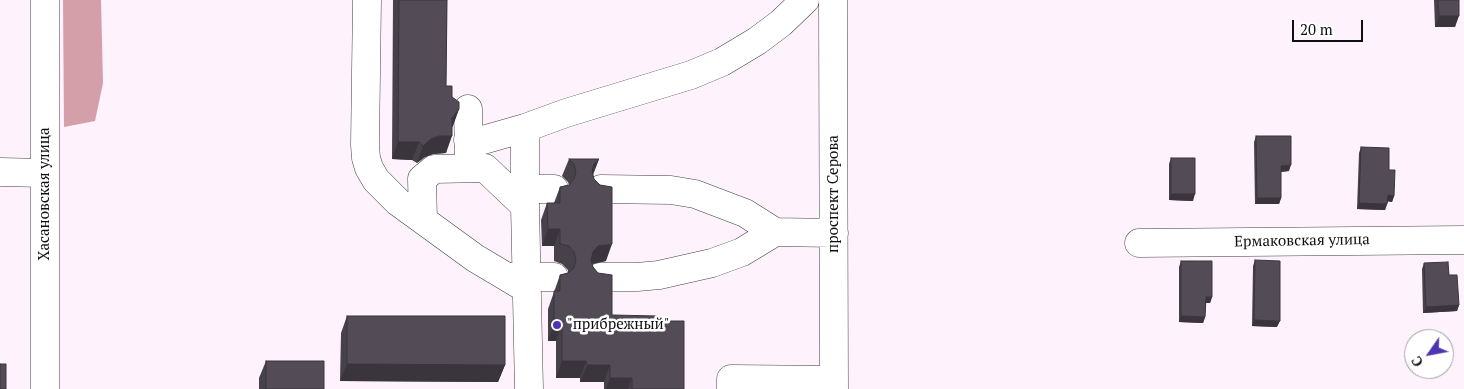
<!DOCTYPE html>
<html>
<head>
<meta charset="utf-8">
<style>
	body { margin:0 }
	#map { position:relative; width:1464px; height:389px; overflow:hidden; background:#fef2fd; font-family:"PT Serif",serif }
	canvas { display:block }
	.north { position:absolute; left:1404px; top:329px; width:50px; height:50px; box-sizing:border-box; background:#fff; border:1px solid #9f9f9f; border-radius:50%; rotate:237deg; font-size:14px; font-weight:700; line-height:20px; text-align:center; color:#0f0f0f }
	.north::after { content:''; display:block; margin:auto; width:18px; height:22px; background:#4e33b2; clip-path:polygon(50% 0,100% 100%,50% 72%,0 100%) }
	.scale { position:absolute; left:1292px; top:20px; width:71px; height:22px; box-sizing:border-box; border:2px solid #0f0f0f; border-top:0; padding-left:6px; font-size:15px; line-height:18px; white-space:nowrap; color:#0f0f0f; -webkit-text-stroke:4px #fff; paint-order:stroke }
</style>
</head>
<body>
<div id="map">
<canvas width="1464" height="389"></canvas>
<div class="north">С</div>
<div class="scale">20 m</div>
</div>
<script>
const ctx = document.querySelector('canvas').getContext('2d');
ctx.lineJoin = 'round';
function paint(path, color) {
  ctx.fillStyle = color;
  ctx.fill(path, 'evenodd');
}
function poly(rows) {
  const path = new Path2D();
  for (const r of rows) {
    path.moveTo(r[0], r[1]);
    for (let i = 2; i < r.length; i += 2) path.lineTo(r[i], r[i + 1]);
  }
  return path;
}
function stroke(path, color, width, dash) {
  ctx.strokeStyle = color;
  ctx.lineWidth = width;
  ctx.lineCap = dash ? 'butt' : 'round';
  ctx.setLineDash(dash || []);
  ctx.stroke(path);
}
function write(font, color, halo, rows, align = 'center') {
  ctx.font = font + ' "PT Serif",serif';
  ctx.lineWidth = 5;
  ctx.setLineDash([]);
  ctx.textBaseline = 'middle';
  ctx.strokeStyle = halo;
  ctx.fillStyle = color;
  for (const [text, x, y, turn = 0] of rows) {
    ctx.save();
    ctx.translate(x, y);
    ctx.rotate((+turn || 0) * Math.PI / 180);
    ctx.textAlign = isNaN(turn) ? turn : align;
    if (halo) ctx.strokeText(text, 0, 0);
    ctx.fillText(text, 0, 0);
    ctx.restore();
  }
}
const forest = poly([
	[63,0,101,0,103,83,95,121,64,127]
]);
const minor = poly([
	[367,0,365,145,366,158,369,168,376,180,398,202,475,258,527,289],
	[833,0,834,389],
	[468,109,469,157],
	[525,128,525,206,529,389],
	[468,140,483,140,525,128,566,113,691,75,722,62,757,41,781,23,805,0],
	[0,172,44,173],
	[508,189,554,189],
	[601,189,671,190,695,194,745,213,775,232],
	[423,220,422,179,434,169,485,168,525,206],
	[1139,243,1464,240],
	[508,277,554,277],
	[600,277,637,277,659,275,712,263,742,252,775,232,834,233],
	[45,389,45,0],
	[731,389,731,379,834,380]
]);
const wall = poly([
	[393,0,447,0,446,86,459,109,452,127,446,153,433,154,425,157,417,163,412,160,392,159],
	[1434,0,1459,0,1455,27,1435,27],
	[1256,136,1289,171,1281,172,1281,198,1279,204,1255,204,1254,142],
	[1361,147,1389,170,1394,196,1392,202,1388,201,1385,210,1357,209,1359,153],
	[1171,158,1193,201,1169,200,1169,164],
	[569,159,599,159,593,175,606,261,592,264,612,315,657,321,684,389,604,389,604,382,580,382,580,378,556,378,556,341,548,341,548,309,560,275,568,273,568,270,562,264,554,261,554,246,542,246,541,220,547,203,554,203,560,187,569,185,568,182,562,176],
	[1255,260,1277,327,1252,326,1253,266],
	[1181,261,1212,297,1210,303,1206,303,1205,317,1203,323,1179,322,1179,267],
	[1424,263,1449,275,1459,305,1457,311,1423,313,1422,269],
	[347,316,505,365,498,382,340,381,341,333],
	[266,361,324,389,259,389,259,378]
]);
const shadedWall = poly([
	[1439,16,1459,16,1455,27,1435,27],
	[459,109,453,126,446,136,452,118],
	[439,136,452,136,446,153,433,154,425,157,417,163,423,146,431,139],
	[398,142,419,142,412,160,392,159],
	[599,159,592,176,587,181,594,164],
	[1291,165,1289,171,1279,172,1281,166],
	[1171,194,1195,194,1193,201,1169,200],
	[1388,195,1394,196,1392,202,1385,201],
	[1257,198,1281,198,1279,204,1255,204],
	[1359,203,1387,204,1385,210,1357,209],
	[548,229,560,229,554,246,542,246],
	[612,244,606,261,592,264,586,270,593,252,598,246],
	[1206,297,1212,297,1210,303,1204,303],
	[1459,305,1457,311,1423,313,1426,307],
	[1181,316,1205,317,1203,323,1179,322],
	[1254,320,1280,321,1277,327,1252,326],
	[554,324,562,324,556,341,548,341],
	[562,361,586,361,580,378,556,378],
	[347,364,505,365,498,382,340,381],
	[587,365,610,365,604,382,580,382],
	[610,378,632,378,628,389,606,389]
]);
const building = poly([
	[399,0,447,0,446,86,452,86,452,97,459,102,459,109,452,118,452,136,439,136,431,139,423,146,419,142,398,142,399,0],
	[1438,0,1459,0,1459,16,1439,16,1438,0],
	[1256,136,1291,136,1291,165,1281,166,1281,198,1257,198,1256,136],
	[1361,147,1389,148,1389,170,1395,170,1394,196,1388,195,1387,204,1359,203,1361,147],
	[1171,158,1195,158,1195,194,1171,194,1171,158],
	[569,159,599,159,594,164,592,171,594,179,600,185,612,187,612,244,598,246,593,252,591,260,593,267,598,273,612,275,612,315,657,316,657,321,684,321,684,389,632,389,632,378,610,378,610,365,587,365,586,361,562,361,562,324,554,324,554,291,560,291,560,275,568,273,574,268,576,259,574,252,569,246,560,244,560,229,548,229,547,203,560,203,560,187,569,185,574,179,576,171,574,164,569,159],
	[1255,260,1280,261,1280,321,1254,320,1255,260],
	[1181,261,1212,261,1212,297,1206,297,1205,317,1181,316,1181,261],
	[1448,262,1449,275,1457,275,1459,305,1426,307,1424,263,1448,262],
	[347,316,505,316,505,365,347,364,347,316],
	[266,361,324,361,324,389,266,389,266,361],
	[0,364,6,364,6,389,0,389,0,364]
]);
const markers = [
	[557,325,5,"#4e33b2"]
];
const streetNames = [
	["Хасановская улица",45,194,-90],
	["проспект Серова",834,194,-90],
	["Ермаковская улица",1302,241,-1]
];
const poiNames = [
	["\"прибрежный\"",567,325]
];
paint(forest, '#d59fa9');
stroke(minor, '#424242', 29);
stroke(minor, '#fff', 28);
paint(wall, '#47414a');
paint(shadedWall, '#3a353c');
paint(building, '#534c56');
stroke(building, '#3a353c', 1);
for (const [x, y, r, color] of markers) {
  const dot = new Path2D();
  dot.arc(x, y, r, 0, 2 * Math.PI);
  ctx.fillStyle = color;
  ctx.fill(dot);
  stroke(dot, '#fff', 2);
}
write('15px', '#0f0f0f', '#fff', streetNames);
write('15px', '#0f0f0f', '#fff', poiNames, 'left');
</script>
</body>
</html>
